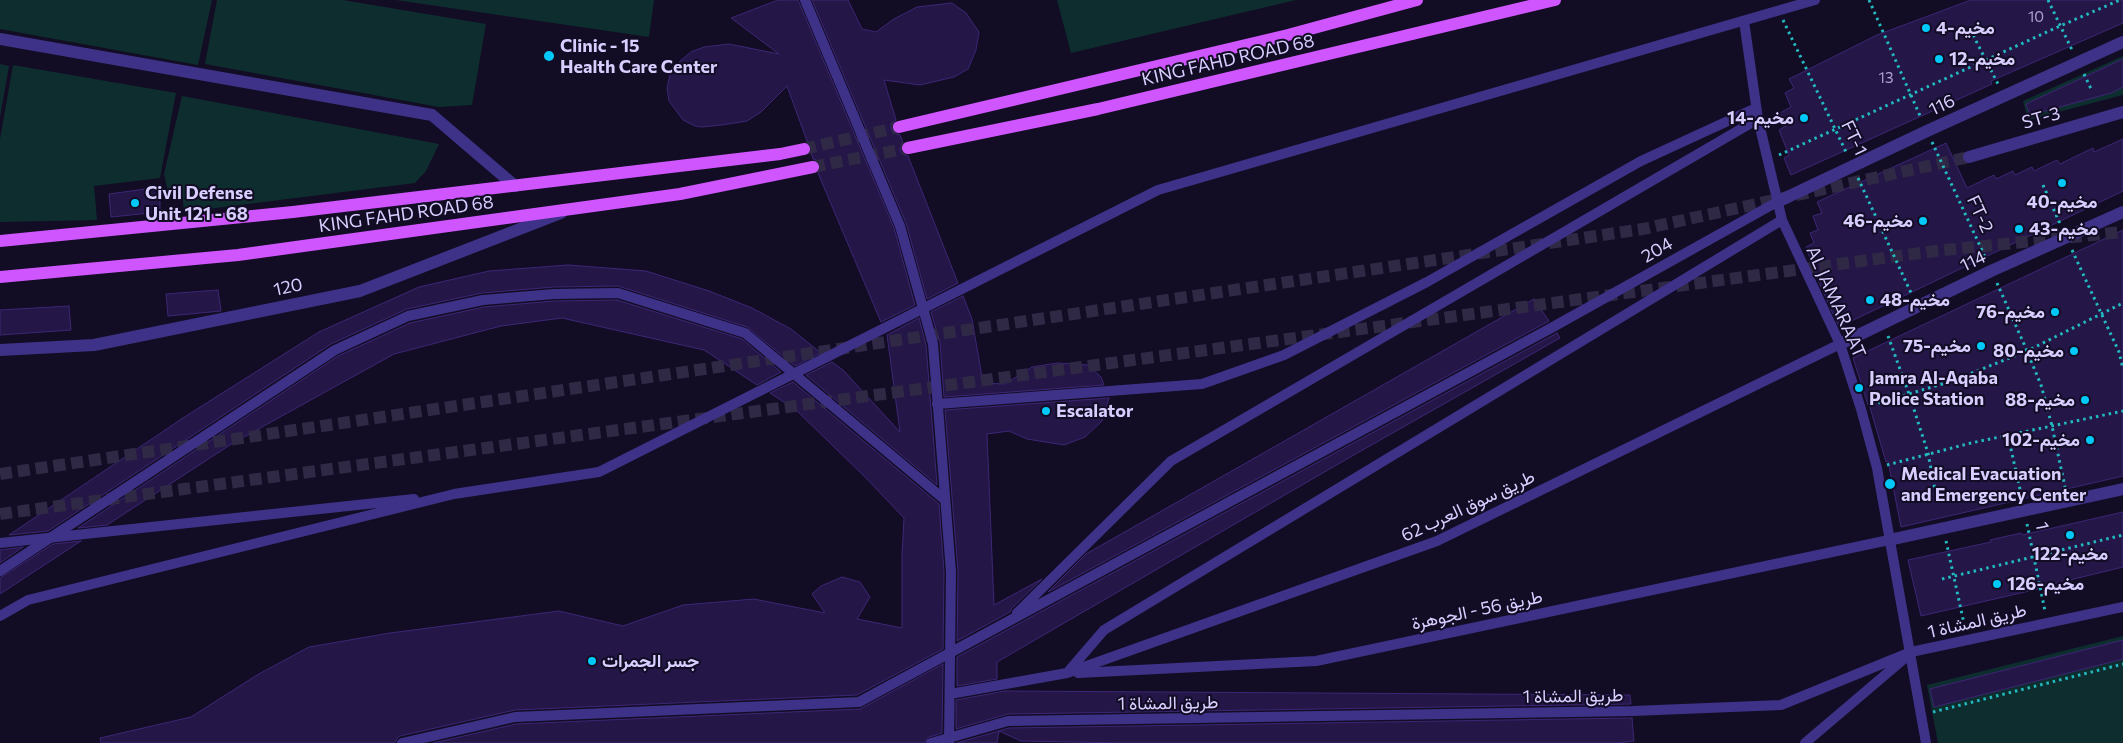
<!DOCTYPE html>
<html>
<head>
<meta charset="utf-8">
<style>
	body { margin:0 }
	canvas { display:block; background:#120c24 }
</style>
</head>
<body>
<canvas width="2123" height="743"></canvas>
<script>
const ctx = document.querySelector('canvas').getContext('2d');
ctx.lineJoin = 'round';
function paint(path, color) {
  ctx.fillStyle = color;
  ctx.fill(path, 'evenodd');
}
function poly(rows) {
  const path = new Path2D();
  for (const r of rows) {
    path.moveTo(r[0], r[1]);
    for (let i = 2; i < r.length; i += 2) path.lineTo(r[i], r[i + 1]);
  }
  return path;
}
function stroke(path, color, width, dash) {
  ctx.strokeStyle = color;
  ctx.lineWidth = width;
  ctx.lineCap = dash ? 'butt' : 'round';
  ctx.setLineDash(dash || []);
  ctx.stroke(path);
}
function write(font, color, halo, rows, align = 'center') {
  ctx.font = font + ' Commissioner,Vazirmatn,sans-serif';
  ctx.lineWidth = 4;
  ctx.setLineDash([]);
  ctx.textBaseline = 'middle';
  ctx.strokeStyle = halo;
  ctx.fillStyle = color;
  for (const [text, x, y, turn = 0] of rows) {
    ctx.save();
    ctx.translate(x, y);
    ctx.rotate((+turn || 0) * Math.PI / 180);
    ctx.textAlign = isNaN(turn) ? turn : align;
    if (halo) ctx.strokeText(text, 0, 0);
    ctx.fillText(text, 0, 0);
    ctx.restore();
  }
}
const green = poly([
	[0,0,212,0,198,65,0,29],
	[217,0,343,0,486,24,472,105,439,107,205,64],
	[396,0,654,0,649,37],
	[1057,0,1296,0,1071,53],
	[2123,56,2123,95,2028,120,2023,101],
	[0,64,9,66,0,117],
	[13,65,176,93,160,178,94,186,97,220,0,222,0,139],
	[182,96,439,144,426,171,415,183,184,212,182,189,168,192,164,174],
	[2123,636,2123,743,1938,743,1927,685]
]);
const building = poly([
	[778,0,798,0,894,228,915,305,881,322,823,185,818,173,821,165,819,161,813,159,811,153,812,147,807,141,787,86,761,112,747,121,722,125,702,127,695,126,683,120,669,101,667,88,670,75,679,62,691,52,704,47,729,44,779,54,731,18,778,0],
	[812,0,848,0,862,29,876,32,894,19,917,7,952,3,966,13,979,32,976,50,968,69,954,77,920,85,884,80,896,120,891,124,891,129,893,133,900,135,903,142,900,150,902,154,908,156,958,283,927,299,906,223,812,0],
	[1971,0,2123,0,2123,23,1991,81,1992,84,1791,175,1784,158,1789,155,1779,130,1786,126,1780,113,1791,107,1785,93,1794,88,1789,79,1877,35,1971,0],
	[2123,59,2123,87,2111,93,2030,115,2026,104,2123,59],
	[2123,139,2123,191,1839,327,1817,278,1806,247,1814,243,1810,233,1818,230,1813,216,1822,213,1817,202,1946,143,1967,188,1994,175,1996,179,2013,171,2015,175,2032,167,2034,171,2057,160,2060,164,2093,148,2094,152,2123,139],
	[160,187,160,212,111,217,109,194,160,187],
	[2123,230,2123,476,1901,527,1888,461,1886,462,1869,404,1868,405,1853,358,2123,230],
	[568,265,646,271,709,291,752,308,791,329,821,353,795,366,747,327,618,286,554,287,482,293,407,309,331,344,48,531,9,535,186,416,319,332,419,287,489,271,568,265],
	[218,290,221,311,168,316,166,294,218,290],
	[963,296,972,319,983,383,1005,384,1032,367,1057,363,1088,365,1101,377,1104,385,944,397,940,343,931,312,963,296],
	[1534,299,1549,321,1048,592,1086,554,1534,299],
	[617,300,742,339,781,372,757,385,704,350,562,318,501,326,394,354,233,443,107,525,78,528,338,356,410,323,484,307,554,301,617,300],
	[69,306,71,330,0,335,0,310,69,306],
	[919,318,926,345,937,485,806,375,832,362,843,370,900,432,887,335,919,318],
	[1557,333,1560,338,1352,456,997,662,997,679,957,686,957,657,1557,333],
	[793,382,939,504,944,572,943,649,857,695,515,710,400,736,397,738,395,743,101,743,100,738,191,717,257,675,309,647,390,633,559,611,623,626,683,605,754,599,825,613,812,594,821,586,842,577,860,582,870,597,857,619,902,628,902,555,904,518,864,476,796,410,770,393,793,382],
	[1109,398,1102,421,1085,437,1064,445,1027,439,1009,431,987,434,994,605,1042,579,1012,608,1010,612,957,641,958,571,945,410,1109,398],
	[2123,512,2123,567,2037,588,2038,589,1921,616,1908,560,1991,542,1990,540,2021,533,2022,535,2123,512],
	[81,541,0,594,0,578,53,544,81,541],
	[23,547,0,563,0,550,23,547],
	[2123,640,2123,659,1934,707,1930,689,2123,640],
	[943,664,942,733,929,737,924,743,433,743,516,724,860,709,943,664],
	[1005,691,1630,695,1631,704,1008,714,956,729,956,700,1005,691],
	[1632,718,1634,741,1617,743,1123,743,1021,741,999,731,1009,728,1632,718],
	[999,731,997,743,956,743,999,731]
]);
const minorTunnel = poly([
	[0,474,1643,229,1969,157],
	[0,514,1935,251,2123,232]
]);
const primaryTunnel = poly([
	[804,149,899,127],
	[813,167,908,148]
]);
const path = poly([
	[1869,0,1921,118],
	[2048,0,2072,50],
	[1783,20,1847,154],
	[1976,32,1972,33,1998,84],
	[2084,74,2092,91],
	[1932,142,1986,259],
	[1779,155,2060,26,2120,0],
	[1858,178,1912,295],
	[2043,185,2061,226],
	[2072,250,2119,352,2123,369],
	[1997,283,2024,344,2041,385,2052,426,2065,487],
	[1888,336,1909,394,1928,453,1935,490],
	[1872,405,1952,381,2027,351,2123,303],
	[2008,436,2022,498],
	[1887,465,1971,443,2123,411],
	[2027,524,2045,611],
	[1946,541,1965,628],
	[1942,579,2123,535],
	[1933,712,2123,664]
]);
const pedestrian = poly([
	[1744,21,1758,119,1782,220,1840,344,1861,409,1877,468,1926,743],
	[937,404,1202,384,1284,355,1427,282,1641,161,1756,108],
	[0,543,414,499],
	[1017,613,1171,461,1758,119],
	[0,616,28,600,454,494,599,472,1158,190,1815,0],
	[1067,673,1437,541,1840,344],
	[1078,673,1316,661,1889,540],
	[950,694,1067,673,1104,630,1782,220],
	[402,743,515,717,859,702,1553,327,1777,202],
	[931,743,1008,721,1633,711,1781,705,1911,652,2123,607],
	[949,743,951,572],
	[1805,743,1905,658]
]);
const minor = poly([
	[0,39,432,115,515,186],
	[1969,157,2123,112],
	[1777,202,1927,131,2123,42],
	[1840,344,1991,271,2123,212],
	[0,350,94,345,360,291,561,213],
	[1889,540,2123,489]
]);
const primary = poly([
	[899,127,1288,35,1417,0],
	[908,148,1098,109,1555,0],
	[0,241,293,212,780,154,804,149],
	[0,277,238,255,680,194,813,167]
]);
const pedestrianBridge = poly([
	[805,0,900,226,933,344,951,572],
	[0,571,335,350,408,316,483,300,554,294,618,293,745,333,945,500]
]);
const markers = [
	[1926,28,5,"#00c9f9"],
	[549,56,6,"#00c9f9"],
	[1939,59,5,"#00c9f9"],
	[1804,118,5,"#00c9f9"],
	[2062,183,5,"#00c9f9"],
	[135,203,5,"#00c9f9"],
	[1923,221,5,"#00c9f9"],
	[2019,229,5,"#00c9f9"],
	[1870,300,5,"#00c9f9"],
	[2055,312,5,"#00c9f9"],
	[1981,346,5,"#00c9f9"],
	[2074,351,5,"#00c9f9"],
	[1859,388,5,"#00c9f9"],
	[2085,400,5,"#00c9f9"],
	[1046,411,5,"#00c9f9"],
	[2090,440,5,"#00c9f9"],
	[1890,484,6,"#00c9f9"],
	[2070,535,5,"#00c9f9"],
	[1997,584,5,"#00c9f9"],
	[592,661,5,"#00c9f9"]
];
const numberNames = [
	["10",2036,17],
	["13",1886,78]
];
const poiNames = [
	["مخيم-4",1936,28],
	["Clinic - 15",560,46],
	["Health Care Center",560,67],
	["مخيم-12",1949,59],
	["مخيم-14",1794,118,"right"],
	["Civil Defense",145,193],
	["Unit 121 - 68",145,214],
	["مخيم-40",2062,202,"center"],
	["مخيم-46",1913,221,"right"],
	["مخيم-43",2029,229],
	["مخيم-48",1880,300],
	["مخيم-76",2045,312,"right"],
	["مخيم-75",1971,346,"right"],
	["مخيم-80",2064,351,"right"],
	["Jamra Al-Aqaba",1869,378],
	["Police Station",1869,399],
	["مخيم-88",2075,400,"right"],
	["Escalator",1056,411],
	["مخيم-102",2080,440,"right"],
	["Medical Evacuation",1901,474],
	["and Emergency Center",1901,495],
	["مخيم-122",2070,554,"center"],
	["مخيم-126",2007,584],
	["جسر الجمرات",602,661]
];
const streetNames = [
	["KING FAHD ROAD 68",1228,60,-13],
	["116",1942,105,-25],
	["ST-3",2041,118,-16],
	["FT-1",1854,138,64],
	["KING FAHD ROAD 68",406,214,-8],
	["FT-2",1980,214,65],
	["204",1657,250,-30],
	["114",1973,261,-25],
	["120",288,287,-12],
	["AL JAMARAAT",1836,302,66],
	["طريق سوق العرب 62",1468,506,-25],
	["1",2042,526,79],
	["طريق 56 - الجوهرة",1477,610,-12],
	["طريق المشاة 1",1977,621,-13],
	["طريق المشاة 1",1573,696,-1],
	["طريق المشاة 1",1168,703,-1]
];
paint(green, '#0e2d2e');
paint(building, '#241647');
stroke(building, '#3d2675', 1);
stroke(minorTunnel, '#302945', 12, [12, 6]);
stroke(primaryTunnel, '#302945', 12, [12, 6]);
stroke(path, '#22babf', 3, [2.5, 4]);
stroke(pedestrian, '#3d3287', 10);
stroke(minor, '#3d3287', 12);
stroke(primary, '#cf55ff', 12);
stroke(pedestrianBridge, '#3d3287', 10);
for (const [x, y, r, color] of markers) {
  const dot = new Path2D();
  dot.arc(x, y, r, 0, 2 * Math.PI);
  ctx.fillStyle = color;
  ctx.fill(dot);
  stroke(dot, '#120c24', 2);
}
write('15px', '#aba0d1', null, numberNames);
write('bold 18px', '#d8ceff', '#120c24', poiNames, 'left');
write('18px', '#d8ceff', '#120c24', streetNames);
</script>
</body>
</html>
